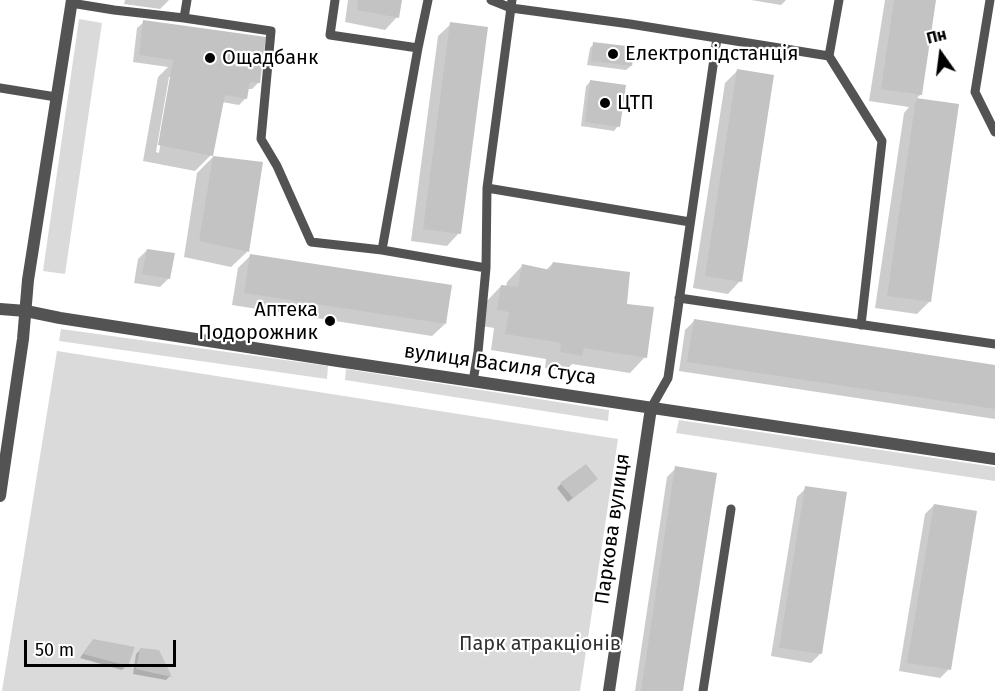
<!DOCTYPE html>
<html>
<head>
<meta charset="utf-8">
<style>
	body { margin:0 }
	#map { position:relative; width:995px; height:691px; overflow:hidden; background:#fff; font-family:"Fira Sans",sans-serif }
	canvas { display:block }
	.north { position:absolute; left:911px; top:24px; width:60px; height:60px; -webkit-text-stroke:4px #fff; paint-order:stroke; rotate:346deg; font-size:16px; font-weight:700; line-height:24px; text-align:center; color:#000 }
	.north::after { content:''; display:block; margin:auto; width:21px; height:27px; background:#000; clip-path:polygon(50% 0,100% 100%,50% 72%,0 100%) }
	.scale { position:absolute; left:24px; top:640px; width:152px; height:27px; box-sizing:border-box; border:3px solid #000; border-top:0; padding-left:8px; font-size:18px; line-height:21px; white-space:nowrap; color:#000; -webkit-text-stroke:4px #fff; paint-order:stroke }
</style>
</head>
<body>
<div id="map">
<canvas width="995" height="691"></canvas>
<div class="north">Пн</div>
<div class="scale">50 m</div>
</div>
<script>
const ctx = document.querySelector('canvas').getContext('2d');
ctx.lineJoin = 'round';
function paint(path, color) {
  ctx.fillStyle = color;
  ctx.fill(path, 'evenodd');
}
function poly(rows) {
  const path = new Path2D();
  for (const r of rows) {
    path.moveTo(r[0], r[1]);
    for (let i = 2; i < r.length; i += 2) path.lineTo(r[i], r[i + 1]);
  }
  return path;
}
function stroke(path, color, width, dash) {
  ctx.strokeStyle = color;
  ctx.lineWidth = width;
  ctx.lineCap = dash ? 'butt' : 'round';
  ctx.setLineDash(dash || []);
  ctx.stroke(path);
}
function write(font, color, halo, rows, align = 'center') {
  ctx.font = font + ' "Fira Sans",sans-serif';
  ctx.lineWidth = 4.5;
  ctx.setLineDash([]);
  ctx.textBaseline = 'middle';
  ctx.strokeStyle = halo;
  ctx.fillStyle = color;
  for (const [text, x, y, turn = 0] of rows) {
    ctx.save();
    ctx.translate(x, y);
    ctx.rotate((+turn || 0) * Math.PI / 180);
    ctx.textAlign = isNaN(turn) ? turn : align;
    if (halo) ctx.strokeText(text, 0, 0);
    ctx.fillText(text, 0, 0);
    ctx.restore();
  }
}
const green = poly([
	[79,19,102,23,65,274,43,271],
	[61,329,328,366,327,379,59,341],
	[57,351,618,439,580,691,2,691],
	[346,369,609,410,608,421,345,380],
	[679,420,995,467,995,481,676,433]
]);
const shadow = poly([
	[125,0,169,0,160,9,124,4],
	[348,0,400,0,397,17,385,30,345,22],
	[751,0,786,0,781,5],
	[885,0,935,0,921,94,915,100,958,106,929,302,917,314,875,308,904,113,909,107,869,101],
	[144,22,259,82,252,89,247,89,246,98,239,105,222,102,211,155,195,171,143,161,158,77,168,67,133,62,137,28],
	[169,77,172,77,159,153,156,152],
	[451,24,459,233,447,246,411,241,438,36],
	[594,44,631,66,626,70,587,65,590,48],
	[737,71,740,281,728,294,693,288,725,83],
	[591,81,618,126,614,131,581,126,586,86],
	[213,157,247,252,231,267,184,257,197,173],
	[147,250,169,278,160,287,134,283,138,259],
	[251,255,445,324,432,336,232,305,238,268],
	[553,263,625,306,645,357,630,373,572,364,565,371,545,368,546,359,491,350,494,328,482,326,486,302,501,286,506,287,507,282,522,266,546,270],
	[694,321,995,367,995,419,679,371,685,330],
	[676,468,682,691,635,691,667,477],
	[592,483,568,502,557,488,561,484],
	[806,488,820,654,811,663,771,656,797,497],
	[934,505,949,669,940,678,899,671,925,514],
	[89,645,127,665,122,670,80,658],
	[141,649,170,676,166,680,133,674,136,654]
]);
const building = poly([
	[358,0,402,0,399,18,357,10],
	[894,0,936,0,922,95,881,89],
	[143,20,266,37,260,83,250,82,247,99,225,95,213,156,158,145,173,60,139,55],
	[450,22,488,27,461,234,423,229],
	[593,42,635,47,632,66,591,61],
	[737,69,774,75,742,282,705,276],
	[590,80,626,85,620,127,585,122],
	[916,98,959,104,931,302,887,296],
	[213,156,263,162,249,252,199,241],
	[147,249,175,253,170,279,142,274],
	[250,254,452,285,446,324,244,293],
	[553,262,630,272,627,304,654,307,647,358,584,348,582,356,560,352,561,343,505,334,509,312,497,310,501,285,518,287,522,264,550,270],
	[694,319,995,365,995,409,687,362],
	[586,464,598,479,573,498,560,483],
	[675,466,717,473,683,691,641,691],
	[805,486,847,492,822,654,779,648],
	[934,504,977,511,951,670,907,663],
	[93,639,135,647,128,666,83,654],
	[140,648,159,650,172,677,136,669]
]);
const service = poly([
	[335,0,330,35,418,48],
	[491,0,511,8,630,24,829,56],
	[839,0,829,56,882,141,861,325],
	[990,0,975,92,995,132],
	[71,3,114,10,184,18,271,31,261,139,277,166,311,242,382,250,486,268],
	[184,18,187,0],
	[0,88,56,97],
	[487,188,512,0],
	[382,250,418,48,428,0],
	[679,298,995,344],
	[473,381,478,352,486,268,487,188,690,222],
	[651,408,668,378,717,38],
	[703,691,731,509]
]);
const minor = poly([
	[0,309,26,311,60,318,338,361,995,459],
	[0,496,23,339,28,280,72,0],
	[609,691,651,408]
]);
const markers = [
	[613,54,6,"#000"],
	[210,58,6,"#000"],
	[605,103,6,"#000"],
	[330,321,6,"#000"]
];
const poiNames = [
	["Електропідстанція",625,54],
	["Ощадбанк",222,58],
	["ЦТП",617,103],
	["Аптека",318,310,"right"],
	["Подорожник",318,333,"right"]
];
const streetNames = [
	["вулиця Василя Стуса",500,365,8],
	["Паркова вулиця",613,529,-82]
];
const parkNames = [
	["Парк атракціонів",540,644]
];
paint(green, '#dadada');
paint(shadow, '#0003');
paint(building, '#c3c3c3');
stroke(service, '#535353', 9);
stroke(minor, '#535353', 12);
for (const [x, y, r, color] of markers) {
  const dot = new Path2D();
  dot.arc(x, y, r, 0, 2 * Math.PI);
  ctx.fillStyle = color;
  ctx.fill(dot);
  stroke(dot, '#fff', 2);
}
write('20px', '#000', '#fff', poiNames, 'left');
write('20px', '#000', '#fff', streetNames);
write('20px', '#313131', '#fff', parkNames);
</script>
</body>
</html>
